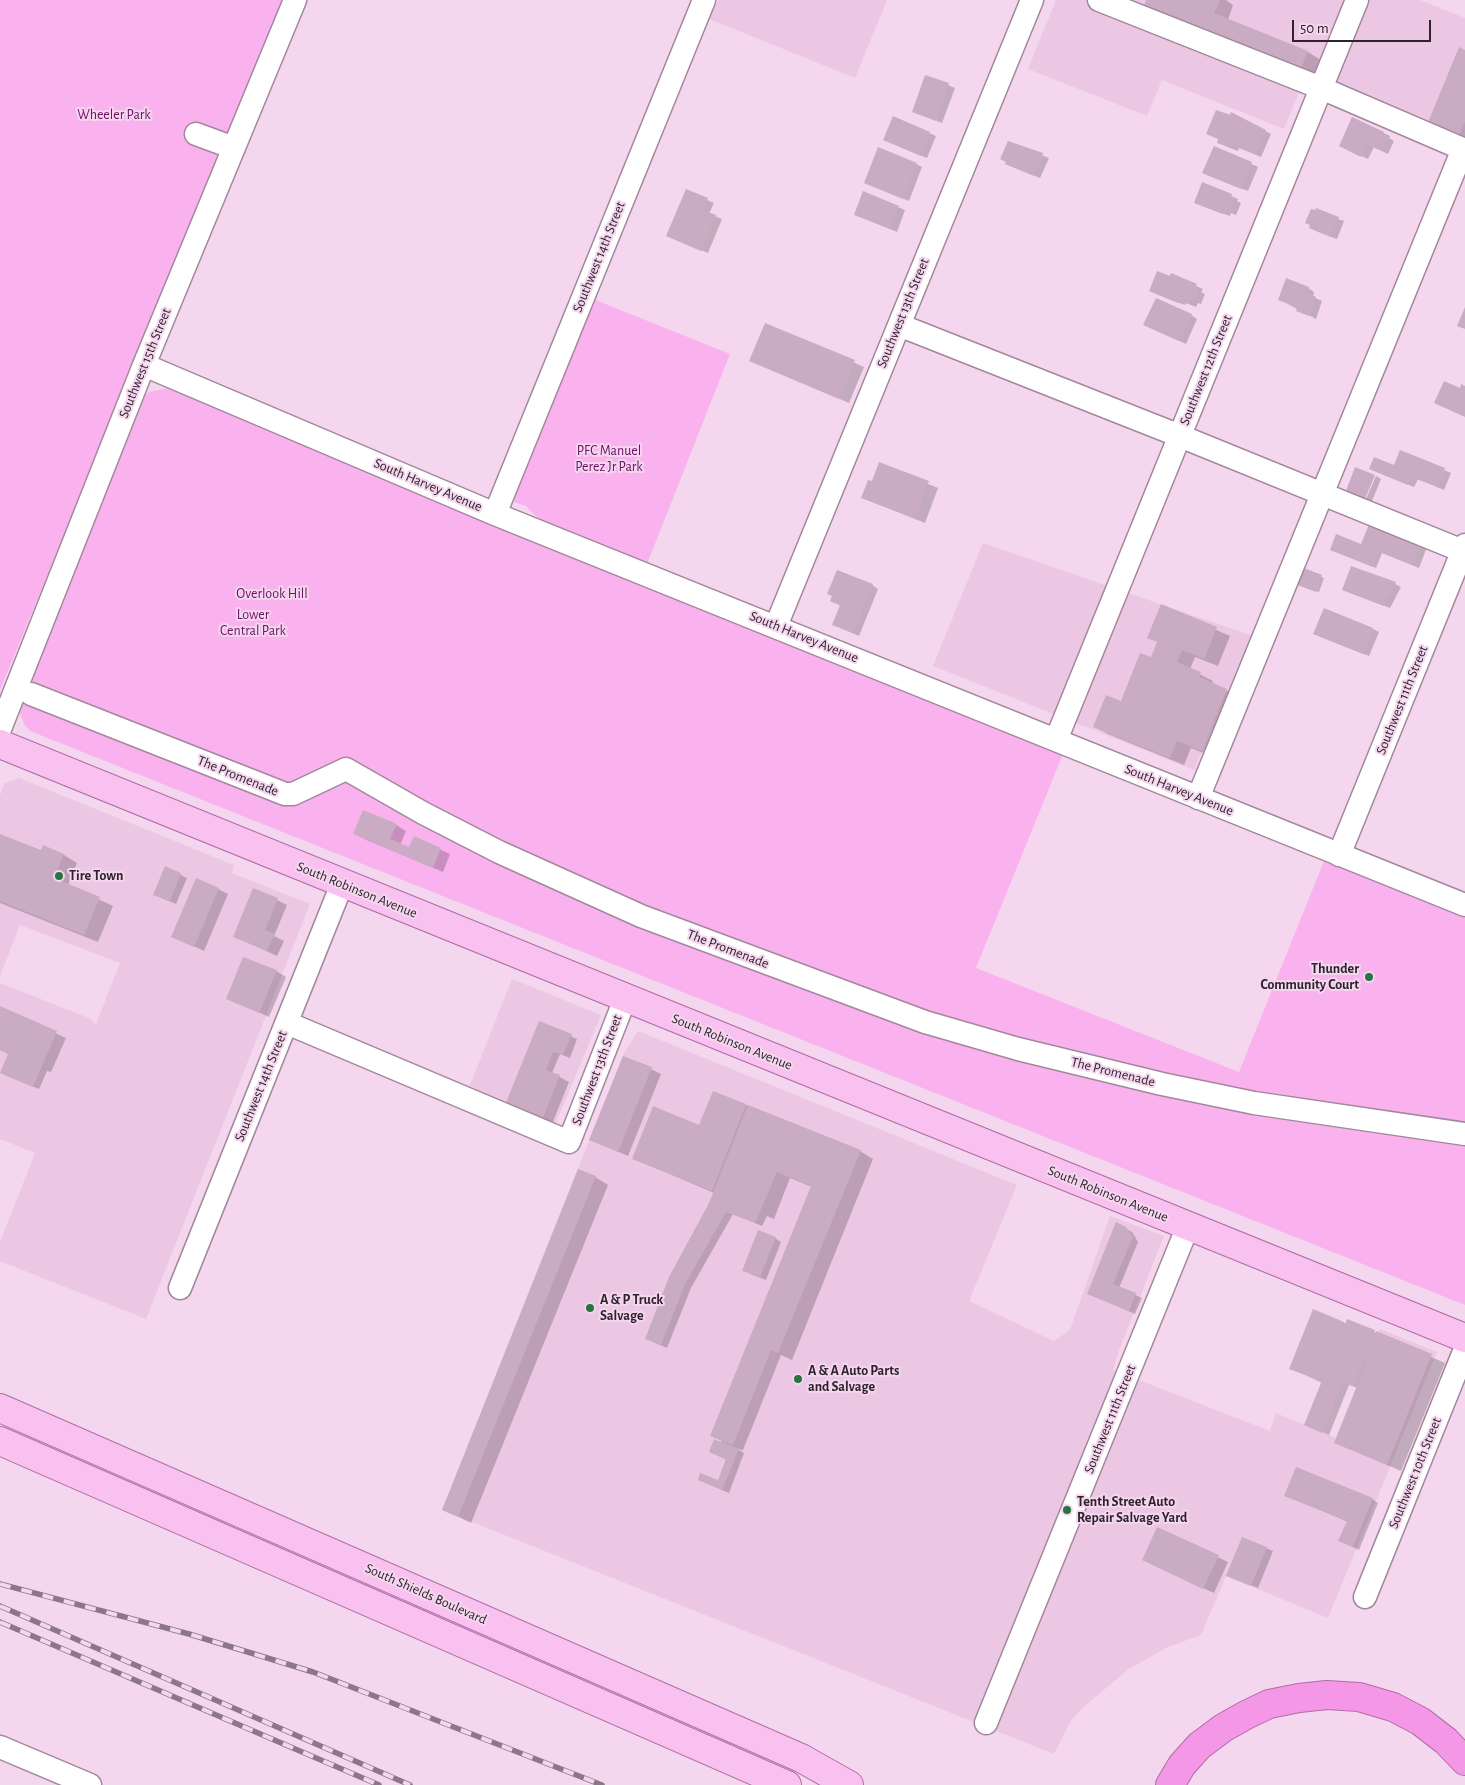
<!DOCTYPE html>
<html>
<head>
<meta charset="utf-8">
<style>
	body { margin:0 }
	#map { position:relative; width:1465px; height:1785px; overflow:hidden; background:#f4d6ee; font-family:"Alegreya Sans",sans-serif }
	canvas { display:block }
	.scale { position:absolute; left:1292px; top:20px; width:139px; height:22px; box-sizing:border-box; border:2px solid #2e232c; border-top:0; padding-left:6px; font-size:15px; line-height:18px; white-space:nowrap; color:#2e232c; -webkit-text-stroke:4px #f4d6ee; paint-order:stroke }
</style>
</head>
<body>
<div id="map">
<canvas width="1465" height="1785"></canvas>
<div class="scale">50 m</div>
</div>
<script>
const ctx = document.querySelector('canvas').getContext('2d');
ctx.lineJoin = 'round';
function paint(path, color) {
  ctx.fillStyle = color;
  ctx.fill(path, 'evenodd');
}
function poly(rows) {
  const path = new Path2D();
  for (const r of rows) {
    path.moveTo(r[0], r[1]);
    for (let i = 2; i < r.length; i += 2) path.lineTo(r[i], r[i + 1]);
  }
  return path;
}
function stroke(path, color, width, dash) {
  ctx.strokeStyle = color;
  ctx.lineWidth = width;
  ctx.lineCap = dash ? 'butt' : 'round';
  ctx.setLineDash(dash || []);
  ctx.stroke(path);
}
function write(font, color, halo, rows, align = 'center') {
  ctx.font = font + ' "Alegreya Sans",sans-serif';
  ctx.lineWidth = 4;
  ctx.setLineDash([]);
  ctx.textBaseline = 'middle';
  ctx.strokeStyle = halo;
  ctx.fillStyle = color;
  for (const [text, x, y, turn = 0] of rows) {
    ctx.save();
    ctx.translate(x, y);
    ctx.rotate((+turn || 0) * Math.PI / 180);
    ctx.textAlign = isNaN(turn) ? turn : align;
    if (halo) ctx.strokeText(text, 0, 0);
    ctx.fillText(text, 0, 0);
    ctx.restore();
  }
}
const built = poly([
	[718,0,887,0,855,78,709,19],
	[1056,0,1420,0,1465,18,1465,138,1300,90,1284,129,1162,80,1147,116,1028,69],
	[983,543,1253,636,1194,770,933,666],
	[19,778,234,865,232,873,310,904,146,1319,0,1261,0,1242,35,1153,0,1139,0,983,89,1018,96,1024,120,963,20,925,0,976,0,795,5,783],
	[512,979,601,1015,555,1125,468,1090],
	[638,1031,1017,1185,969,1301,1054,1341,1070,1330,1110,1216,1164,1236,1118,1353,1113,1370,1270,1431,1276,1413,1336,1438,1380,1329,1437,1352,1328,1618,1226,1576,1201,1635,1168,1647,1129,1669,1082,1708,1070,1722,1054,1754,442,1510,624,1053]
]);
const green = poly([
	[1,0,285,0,0,690,0,1],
	[593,299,730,354,647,564,541,521,526,506,514,502,514,494],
	[173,387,464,513,1063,754,976,968,1239,1072,1324,861,1465,918,1465,1305,30,731,24,724,20,713,21,704,142,398,149,392]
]);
const shadow = poly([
	[1148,0,1226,0,1233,5,1228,20,1308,52,1321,60,1311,85],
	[1465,51,1465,141,1439,130],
	[926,76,955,88,942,123,913,111],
	[1217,111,1242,118,1271,134,1261,157,1239,148,1238,151,1225,146,1220,140],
	[894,118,936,136,927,158,891,143],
	[1353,119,1390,136,1389,138,1394,141,1388,154,1374,147,1368,159,1346,149],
	[1008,142,1049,158,1040,178,1006,164],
	[1214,148,1258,167,1248,191,1210,176],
	[916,164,922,167,909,201,865,183],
	[1203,184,1238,199,1237,201,1241,203,1236,215,1231,213,1230,216,1202,206],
	[686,191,714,203,709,214,722,219,708,253,674,239],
	[864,193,905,210,897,232,856,215],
	[1316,212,1344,221,1337,239,1316,231],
	[1171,275,1203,289,1201,292,1205,294,1201,304,1198,303,1196,307,1186,303,1185,305,1156,294],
	[1308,288,1314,292,1313,297,1322,301,1316,319,1286,303],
	[1191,315,1197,319,1186,344,1151,328],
	[766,324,864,367,849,403,751,360],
	[1401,452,1451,473,1444,490,1418,479,1414,487,1377,472,1395,466],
	[880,464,938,488,925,523,862,498,873,483],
	[1376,476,1381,479,1372,501,1366,499],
	[1370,524,1427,547,1419,568,1382,553,1376,568,1334,551,1361,546],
	[1302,569,1324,578,1319,592,1299,585],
	[1395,584,1401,587,1390,608,1343,590],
	[872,585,878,589,859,636,840,628,841,606,831,601],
	[1162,606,1230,636,1218,666,1195,657,1190,669,1213,681,1212,684,1240,697,1215,758,1191,748,1184,765,1108,734,1095,726,1121,703,1152,659,1158,643],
	[1373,629,1379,632,1369,656,1321,637],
	[396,825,406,831,400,845,410,849,415,838,450,854,443,872,364,839],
	[0,835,42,852,64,855,77,863,68,885,113,906,98,942,0,903],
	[166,868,187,878,176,904,161,898],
	[218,889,228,894,204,951,173,936],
	[277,900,287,905,274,936,284,941,277,956,234,936],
	[276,971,286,977,269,1017,227,998],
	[0,1008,66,1038,51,1072,47,1071,39,1089,7,1076,9,1054,0,1050],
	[540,1023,577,1039,570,1058,560,1054,552,1073,569,1082,552,1124,516,1110],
	[651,1069,661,1074,628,1156,590,1139],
	[714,1092,860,1151,873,1159,792,1360,781,1355,743,1450,737,1449,744,1453,729,1493,699,1480,718,1482,727,1460,710,1452,722,1441,712,1435,812,1187,790,1178,774,1219,767,1216,762,1226,733,1214,691,1288,667,1348,653,1342,714,1193,633,1158,700,1126],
	[595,1177,608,1185,471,1523,444,1510],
	[1125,1228,1132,1232,1138,1242,1119,1288,1142,1298,1135,1314,1089,1294],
	[775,1238,781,1242,766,1280,750,1274],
	[1314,1311,1347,1324,1348,1321,1445,1363,1401,1471,1336,1443,1358,1388,1349,1385,1329,1435,1305,1425,1322,1383,1291,1368],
	[1286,1495,1372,1499,1378,1503,1359,1550,1340,1541,1348,1522],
	[1158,1528,1228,1562,1214,1593,1153,1565],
	[1243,1538,1273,1551,1258,1588,1234,1579]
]);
const building = poly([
	[1146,0,1220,0,1214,13,1308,51,1297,78,1142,11],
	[1459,47,1465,50,1465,122,1458,138,1427,125],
	[925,75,949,83,936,121,912,112],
	[1216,110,1230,115,1231,112,1266,130,1255,154,1232,145,1231,148,1217,143,1218,139,1206,134],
	[893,116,930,132,921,156,883,140],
	[1352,117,1384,132,1383,134,1388,137,1382,151,1367,145,1361,157,1339,146],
	[1008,141,1043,153,1034,176,1005,164,1006,162,1000,159],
	[1214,146,1252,162,1241,189,1202,173],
	[878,147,917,163,903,199,864,183],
	[1202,182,1232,194,1231,197,1235,198,1230,213,1225,211,1223,214,1194,203],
	[686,189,708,198,703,210,716,215,701,251,666,236],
	[863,191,899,206,890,229,854,215],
	[1316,208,1339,217,1331,237,1309,228,1310,225,1305,223,1311,209,1315,210],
	[1157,271,1170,276,1171,273,1197,284,1195,288,1199,290,1194,301,1191,300,1189,304,1179,301,1178,303,1149,291],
	[1286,278,1309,287,1307,293,1316,297,1309,316,1296,311,1297,307,1278,300],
	[1156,298,1192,314,1179,341,1143,325],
	[1465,307,1465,329,1457,326],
	[765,323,855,360,839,399,749,361],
	[1444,381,1460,388,1461,384,1465,386,1465,417,1434,403],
	[1400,450,1445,468,1438,487,1411,477,1408,485,1369,469,1374,457,1394,465],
	[879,462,929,481,915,518,861,498,868,480,872,481],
	[1355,467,1375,475,1365,499,1346,491],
	[1370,522,1421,543,1412,565,1379,551,1373,567,1330,550,1336,534,1361,544],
	[1351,566,1396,582,1390,597,1387,596,1384,606,1342,590],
	[1301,567,1322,575,1316,592,1295,584],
	[837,570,873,584,853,633,832,625,840,605,830,601,832,596,827,594],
	[1161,604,1217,627,1204,659,1182,650,1177,662,1201,672,1199,677,1227,689,1202,751,1177,741,1170,758,1093,727,1106,695,1121,701,1140,653,1151,657,1157,642,1147,638],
	[1324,608,1373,628,1363,654,1313,634],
	[363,810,397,824,390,839,409,847,414,836,441,848,433,868,353,834],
	[0,834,41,850,43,845,64,854,54,878,100,897,84,935,0,901],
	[165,866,181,873,170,901,153,895],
	[196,878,219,888,194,947,171,937],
	[253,888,278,898,265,930,275,934,267,951,233,937],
	[243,957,277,970,259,1013,226,999],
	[0,1006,57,1031,33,1087,0,1073,8,1054,0,1050],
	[539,1021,572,1034,563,1055,553,1052,546,1070,560,1075,542,1120,505,1105],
	[623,1056,652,1067,618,1152,589,1140],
	[713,1091,746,1104,712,1191,632,1159,653,1106,699,1125],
	[748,1105,861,1150,778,1353,771,1350,733,1445,710,1436,811,1186,777,1172,755,1223,726,1212,685,1284,661,1345,645,1339,669,1277,709,1203],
	[578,1169,596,1176,458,1517,442,1510],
	[1116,1222,1126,1227,1133,1237,1113,1284,1136,1293,1129,1311,1087,1294],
	[758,1230,776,1237,760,1277,742,1271],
	[1313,1309,1344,1322,1321,1381,1289,1369],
	[1347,1319,1375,1330,1353,1386,1343,1382,1322,1433,1304,1425],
	[1376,1331,1432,1354,1387,1465,1334,1443,1367,1361,1365,1360],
	[714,1439,739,1449,722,1490,698,1480,700,1473,718,1480,726,1459,709,1452],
	[1296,1467,1373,1498,1353,1547,1338,1541,1347,1521,1284,1496],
	[1157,1527,1219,1555,1203,1589,1142,1560],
	[1242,1537,1267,1547,1251,1586,1226,1576]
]);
const minor = poly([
	[1099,0,1321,88,1465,150],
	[196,134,234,148],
	[899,325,1180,436,1465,552],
	[144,365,495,514,1465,905],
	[495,514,704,0],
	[776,626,1032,0],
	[31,694,285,794,293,794,346,769,423,813,499,852,641,916,925,1022,1018,1049,1162,1084,1254,1103,1465,1134],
	[0,729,144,365,295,0],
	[1056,740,1357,0],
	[1198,798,1463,149],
	[1339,855,1465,545],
	[287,1023,569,1142,625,999],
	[180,1288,342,884],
	[1365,1597,1465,1349],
	[986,1723,1188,1226],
	[0,1747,90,1785]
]);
const major = poly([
	[0,744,1465,1338],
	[0,1408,801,1758,849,1785],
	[0,1441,787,1785]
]);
const highway = poly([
	[1170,1785,1182,1765,1199,1746,1223,1728,1246,1715,1269,1704,1299,1698,1327,1695,1359,1697,1393,1707,1420,1721,1446,1741,1465,1761]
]);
const rail = poly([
	[0,1584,189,1634,313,1672,602,1785],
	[0,1606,410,1785],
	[0,1622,379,1785]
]);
const markers = [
	[59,876,5,"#277443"],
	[1369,977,5,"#277443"],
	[590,1308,5,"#277443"],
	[798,1379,5,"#277443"],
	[1067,1510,5,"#277443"]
];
const parkNames = [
	["Wheeler Park",114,115],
	["PFC Manuel",609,451],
	["Perez Jr Park",609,467],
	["Overlook Hill",272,594],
	["Lower",253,615],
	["Central Park",253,631]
];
const streetNames = [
	["Southwest 14th Street",599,257,-68],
	["Southwest 13th Street",903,313,-68],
	["Southwest 15th Street",145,363,-68],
	["Southwest 12th Street",1206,370,-68],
	["South Harvey Avenue",428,485,23],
	["South Harvey Avenue",804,637,22],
	["Southwest 11th Street",1402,700,-68],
	["The Promenade",238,776,22],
	["South Harvey Avenue",1179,790,22],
	["South Robinson Avenue",357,890,22],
	["The Promenade",728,949,21],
	["South Robinson Avenue",732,1042,22],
	["Southwest 13th Street",597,1070,-69],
	["The Promenade",1113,1072,14],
	["Southwest 14th Street",261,1086,-68],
	["South Robinson Avenue",1108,1194,22],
	["Southwest 11th Street",1110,1419,-68],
	["Southwest 10th Street",1415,1473,-68],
	["South Shields Boulevard",426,1594,24]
];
const poiNames = [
	["Tire Town",69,876],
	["Thunder",1359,969,"right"],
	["Community Court",1359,985,"right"],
	["A & P Truck",600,1300],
	["Salvage",600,1316],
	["A & A Auto Parts",808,1371],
	["and Salvage",808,1387],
	["Tenth Street Auto",1077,1502],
	["Repair Salvage Yard",1077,1518]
];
paint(built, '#ebc7e4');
paint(green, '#fab2ef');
paint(shadow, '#0003');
paint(building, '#c9acc3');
stroke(minor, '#a2879d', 25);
stroke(major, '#af6ea5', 30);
stroke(highway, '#af6ea5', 30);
stroke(minor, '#fff', 22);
stroke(major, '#f8c1f0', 28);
stroke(highway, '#f497e6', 28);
stroke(rail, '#8b7787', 5.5);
stroke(rail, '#f4d6ee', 4, [11]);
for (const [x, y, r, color] of markers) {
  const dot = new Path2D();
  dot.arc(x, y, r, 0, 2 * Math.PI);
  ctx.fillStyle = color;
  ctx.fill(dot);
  stroke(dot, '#f4d6ee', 2);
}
write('14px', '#6c1064', '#f4d6ee', parkNames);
write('14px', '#2e232c', '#f4d6ee', streetNames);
write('bold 14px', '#2e232c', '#f4d6ee', poiNames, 'left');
</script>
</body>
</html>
